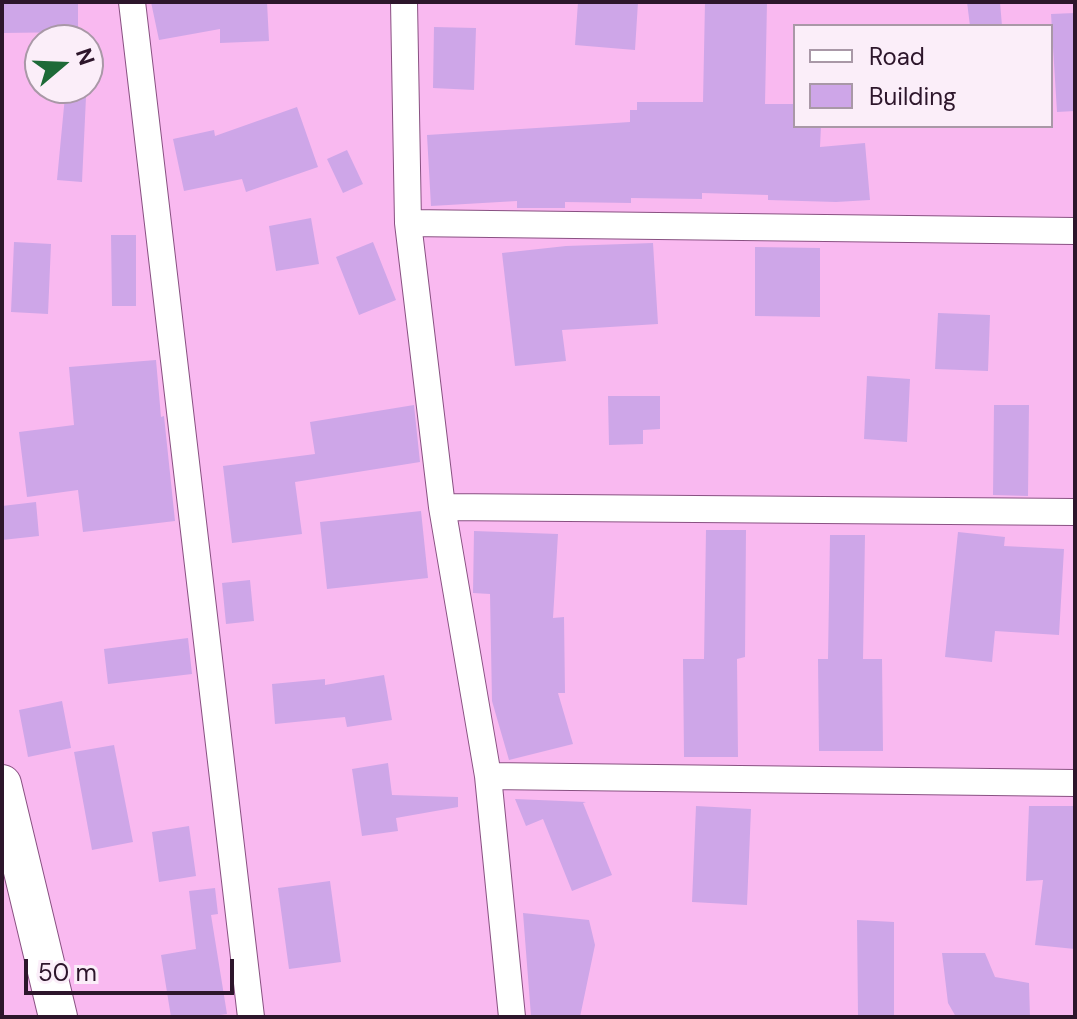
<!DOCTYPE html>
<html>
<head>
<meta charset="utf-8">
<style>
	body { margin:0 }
	#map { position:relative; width:1077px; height:1019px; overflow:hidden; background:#f9b9f0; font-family:"DM Sans",sans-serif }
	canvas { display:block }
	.frame { position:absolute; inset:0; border:4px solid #2d162b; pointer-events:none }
	.legend { position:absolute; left:793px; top:24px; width:260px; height:104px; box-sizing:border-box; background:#fbeef9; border:2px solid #a998a7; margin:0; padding:10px 14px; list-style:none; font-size:24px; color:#2d162b }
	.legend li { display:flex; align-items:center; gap:16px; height:40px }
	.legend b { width:40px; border:2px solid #a998a7 }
	.north { position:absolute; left:24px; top:24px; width:80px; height:80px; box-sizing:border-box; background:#fbeef9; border:2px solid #a998a7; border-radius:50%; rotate:71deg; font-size:22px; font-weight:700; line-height:32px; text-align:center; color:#2d162b }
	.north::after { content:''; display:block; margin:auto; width:28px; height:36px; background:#1d6a38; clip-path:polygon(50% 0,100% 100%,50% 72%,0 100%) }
	.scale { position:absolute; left:24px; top:959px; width:210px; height:36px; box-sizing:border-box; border:4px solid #2d162b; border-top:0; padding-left:10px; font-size:24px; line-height:28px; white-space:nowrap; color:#2d162b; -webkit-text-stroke:6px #fbeef9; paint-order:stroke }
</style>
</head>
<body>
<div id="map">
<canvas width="1077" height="1019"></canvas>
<div class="frame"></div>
<ul class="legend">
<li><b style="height:10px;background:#fff"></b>Road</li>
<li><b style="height:22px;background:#cea6e8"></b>Building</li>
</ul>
<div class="north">N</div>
<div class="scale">50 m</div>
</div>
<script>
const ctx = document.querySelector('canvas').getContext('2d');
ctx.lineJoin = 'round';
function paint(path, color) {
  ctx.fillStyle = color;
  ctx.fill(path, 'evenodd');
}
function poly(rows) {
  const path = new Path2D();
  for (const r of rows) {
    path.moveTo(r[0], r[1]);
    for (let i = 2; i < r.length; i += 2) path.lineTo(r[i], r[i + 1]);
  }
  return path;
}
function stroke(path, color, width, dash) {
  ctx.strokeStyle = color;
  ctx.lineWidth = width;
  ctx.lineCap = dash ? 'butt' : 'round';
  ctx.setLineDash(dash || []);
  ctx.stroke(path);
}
const building = poly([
	[2,2,78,2,78,32,2,33],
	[151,2,267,2,269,41,220,43,220,29,159,40],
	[578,2,638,2,635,50,575,45],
	[705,2,767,2,765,104,795,104,795,126,821,126,820,147,865,143,870,200,836,202,768,200,768,195,702,193,702,199,631,198,631,203,565,202,565,208,517,208,517,201,431,206,427,135,630,122,630,110,637,110,637,102,703,102],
	[967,2,1000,2,1002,26,970,26],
	[1075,13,1075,111,1057,112,1051,14],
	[434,27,476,28,474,90,433,88],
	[65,96,86,97,82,182,57,180],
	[297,107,318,167,246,192,242,179,184,191,173,139,214,130,215,136],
	[347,150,363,184,343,193,327,159],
	[311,218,319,264,276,271,269,226],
	[111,235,136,235,136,306,112,306],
	[14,242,51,244,48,314,11,312],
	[373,242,396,300,359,315,336,257],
	[653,243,658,324,562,330,566,361,515,366,502,253,566,246],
	[755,247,820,248,820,317,755,316],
	[938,313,990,315,988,371,935,369],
	[156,360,161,417,164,416,175,521,83,532,78,490,27,497,19,432,74,425,69,367],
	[867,376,910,379,907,442,864,439],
	[608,396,660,396,660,429,643,430,643,444,609,445],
	[414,405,420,462,295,482,302,534,232,543,223,466,315,454,310,422],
	[994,405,1029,405,1028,496,993,495],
	[36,502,39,536,2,540,2,506],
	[421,511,428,578,327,589,320,522],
	[706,530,746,530,745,657,737,659,738,757,684,757,683,659,704,659],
	[474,531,558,534,553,618,564,617,565,693,558,693,573,744,509,760,492,701,490,594,473,593],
	[958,532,1005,537,1004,546,1064,549,1059,635,995,631,992,662,945,657],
	[830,535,865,535,863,659,882,659,883,751,819,751,818,659,828,659],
	[250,580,254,621,226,624,222,583],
	[188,638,192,674,108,684,104,649],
	[384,675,392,720,347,727,345,717,275,724,272,684,325,679,325,685],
	[62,701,71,748,28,757,19,710],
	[114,745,133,842,92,850,74,752],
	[388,763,392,795,458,797,458,807,396,818,398,831,362,836,352,769],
	[515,799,586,802,583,803,612,875,572,891,543,819,526,826],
	[696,806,751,809,747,905,692,902],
	[1029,806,1075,806,1075,949,1035,945,1043,880,1026,881],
	[189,826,196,876,159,882,152,832],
	[330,881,341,962,289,969,278,888],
	[215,888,218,914,211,915,227,1014,206,1017,171,1017,161,955,196,949,189,891],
	[523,913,589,920,595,945,580,1017,531,1016],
	[857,920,894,922,894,1017,858,1016],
	[942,953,985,953,995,977,1029,983,1030,1017,956,1017,948,1003]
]);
const minor = poly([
	[132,2,251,1017],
	[404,2,408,223,442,507,488,776,512,1017],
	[408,223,1075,231],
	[442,507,1075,512],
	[488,776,1075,783]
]);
const secondary = poly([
	[2,784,58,1017]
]);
paint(building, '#cea6e8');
stroke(minor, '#895182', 28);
stroke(secondary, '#895182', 40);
stroke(minor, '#fff', 26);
stroke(secondary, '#fff', 38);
</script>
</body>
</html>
